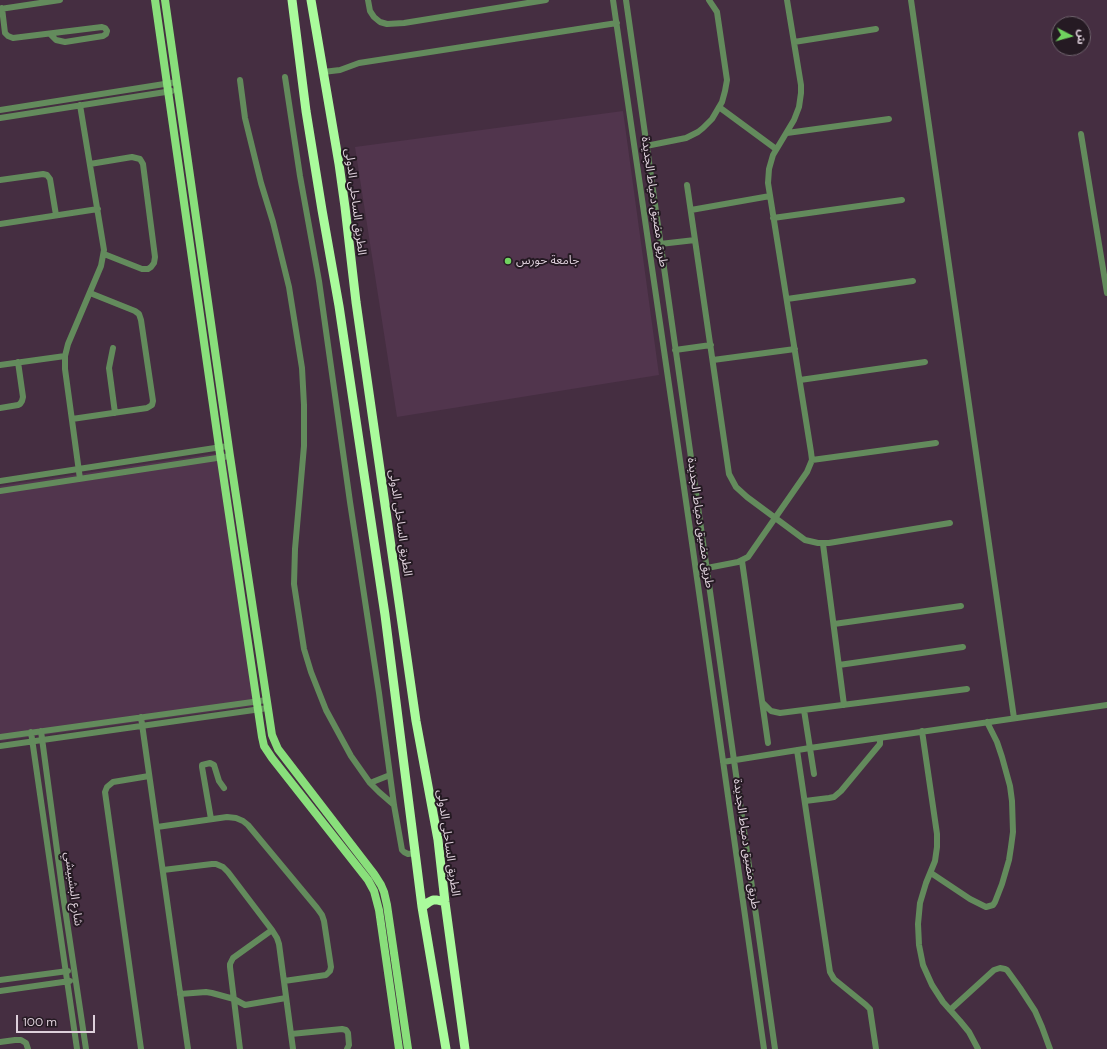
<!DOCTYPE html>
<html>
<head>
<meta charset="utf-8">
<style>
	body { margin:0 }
	#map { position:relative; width:1107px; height:1049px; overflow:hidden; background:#452e41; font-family:"DM Sans","Noto Sans Arabic",sans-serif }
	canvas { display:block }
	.north { position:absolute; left:1051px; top:16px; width:40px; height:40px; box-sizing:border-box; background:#251a23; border:1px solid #6f636d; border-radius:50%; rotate:96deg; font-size:11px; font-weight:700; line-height:16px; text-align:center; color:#ded0db }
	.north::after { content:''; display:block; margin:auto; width:14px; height:18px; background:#70d35f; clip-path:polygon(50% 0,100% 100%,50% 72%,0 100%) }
	.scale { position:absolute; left:16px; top:1015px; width:79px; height:18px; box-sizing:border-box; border:2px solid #ded0db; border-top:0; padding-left:5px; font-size:12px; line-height:14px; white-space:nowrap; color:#ded0db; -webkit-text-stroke:3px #251a23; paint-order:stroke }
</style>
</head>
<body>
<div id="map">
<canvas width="1107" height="1049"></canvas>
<div class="north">ش</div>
<div class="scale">100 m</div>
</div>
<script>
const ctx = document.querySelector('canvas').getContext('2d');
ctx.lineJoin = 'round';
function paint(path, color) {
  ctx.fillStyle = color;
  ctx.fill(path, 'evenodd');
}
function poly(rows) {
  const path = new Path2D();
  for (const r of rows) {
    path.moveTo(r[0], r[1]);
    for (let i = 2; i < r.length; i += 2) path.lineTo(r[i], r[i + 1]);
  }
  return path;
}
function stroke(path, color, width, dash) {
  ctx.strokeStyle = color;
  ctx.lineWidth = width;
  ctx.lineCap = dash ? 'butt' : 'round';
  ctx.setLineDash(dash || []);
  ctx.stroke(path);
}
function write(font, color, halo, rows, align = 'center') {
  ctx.font = font + ' "DM Sans","Noto Sans Arabic",sans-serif';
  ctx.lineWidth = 4;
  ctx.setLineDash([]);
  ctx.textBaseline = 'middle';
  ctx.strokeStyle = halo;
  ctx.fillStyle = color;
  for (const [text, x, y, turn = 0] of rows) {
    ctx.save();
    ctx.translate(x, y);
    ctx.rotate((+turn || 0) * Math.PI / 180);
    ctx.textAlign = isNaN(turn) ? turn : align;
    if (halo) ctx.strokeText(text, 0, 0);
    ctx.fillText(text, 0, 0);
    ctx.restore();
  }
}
const built = poly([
	[623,111,659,375,397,417,355,147],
	[225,452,261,705,0,741,0,486]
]);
const minor = poly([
	[368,0,370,11,374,17,380,22,387,24,404,23,546,0],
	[613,0,689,522,764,1049],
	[626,0,775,1049],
	[911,0,1014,718],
	[2,8,5,33,8,36,13,38,102,27,105,28,107,31,106,34,103,36,65,42,56,40,50,34],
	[0,9,60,0],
	[794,42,876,29],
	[323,72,340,70,359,63,617,23],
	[285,77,300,176,319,281,350,502,379,693,394,805,402,850,404,852,408,854,416,853],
	[240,80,245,118,261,183,273,222,289,287,302,368,304,405,304,446,295,549,294,584,304,649,311,672,326,710,351,756,370,783,379,792,394,805],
	[80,105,104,250,101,266,68,344,65,356,65,369,80,479],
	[719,107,776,149],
	[0,110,177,82],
	[0,118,172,91],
	[787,133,889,119],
	[1081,134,1107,293],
	[646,146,686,138,698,132,703,128,712,119,722,102,725,91,727,80,717,12,709,0],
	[90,164,132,157,140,159,143,164,155,257,154,263,151,267,148,269,142,269,104,254],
	[0,180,43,174,47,175,50,179,56,215],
	[687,185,729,474,736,487,747,497,805,540,818,543,829,543,950,523],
	[691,210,770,196],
	[773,218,902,200],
	[0,224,98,209],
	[660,244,695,240],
	[787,299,913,281],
	[113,348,109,368,115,413],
	[675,350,711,345],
	[713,360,795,349],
	[0,365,65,356],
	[800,380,925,362],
	[0,408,18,405,20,404,22,401,23,397,18,362],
	[72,419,147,408,152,405,153,401,141,320,139,314,135,311,90,293],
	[812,460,936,443],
	[0,481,228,446],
	[0,491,230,456],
	[823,544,844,705],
	[742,561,768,743],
	[707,568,738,562,748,557,807,472,812,460,811,452,768,183,769,169,773,155,794,120,799,107,801,93,801,85,787,0],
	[834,624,961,606],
	[839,665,963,647],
	[763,703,771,711,780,713,967,689],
	[804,710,814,774],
	[141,717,188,1049],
	[41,731,63,895,86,1049],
	[922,731,937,834,937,847,935,861,926,883,920,903,918,924,919,945,923,965,932,985,943,1002,960,1021,969,1032,978,1049],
	[31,732,77,1049],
	[0,737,267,700],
	[0,746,268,708],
	[797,750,830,972,834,979,866,1005,870,1009,876,1049],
	[723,762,810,748,1107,705],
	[370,783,390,775],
	[805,801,829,798,834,797,841,791,880,744,880,738],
	[211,819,202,767,202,765,210,763,214,765,219,781,224,788],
	[157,827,227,817,236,818,243,821,248,825,317,908,322,915,324,921,331,967,330,971,326,975,284,981],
	[163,870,212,864,216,864,223,867,228,872,272,930,277,938,279,944,293,1049],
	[931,873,970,899,986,907,993,905,995,902,1002,884,1009,860,1011,847,1013,832,1012,801,1010,786,1002,757,997,742,987,722],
	[0,980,68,971],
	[0,991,70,981],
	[180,994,206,992,212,993,234,999,245,1005,286,998],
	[950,1010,994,970,1000,968,1005,969,1007,970,1020,988,1035,1011,1042,1027,1050,1049],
	[291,1034,342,1029,346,1030,348,1033,349,1045,347,1049],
	[0,1042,15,1040,21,1040,26,1043,28,1049],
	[141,1049,105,792,107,787,113,782,149,776],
	[240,1049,230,967,230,964,233,958,272,930]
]);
const major = poly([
	[155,0,219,447,262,737,264,746,272,758,368,880,374,891,379,910,399,1049],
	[165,0,230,456,272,735,278,749,374,874,381,885,384,892,387,905,408,1049]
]);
const highway = poly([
	[292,0,306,111,322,210,339,306,385,615,422,907,446,1049],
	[311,0,339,164,345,207,356,302,416,721,438,840,445,902,465,1049],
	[422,907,429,902,433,900,437,900,445,902]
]);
const markers = [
	[508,261,4,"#70d35f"]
];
const streetNames = [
	["الطريق الساحلى الدولى",355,202,83],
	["طريق مضيق دمياط الجديدة",654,202,82],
	["الطريق الساحلى الدولى",400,523,82],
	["طريق مضيق دمياط الجديدة",700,523,82],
	["الطريق الساحلى الدولى",448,843,82],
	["طريق مضيق دمياط الجديدة",746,844,82],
	["شارع البشبيشي",73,889,82]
];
const poiNames = [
	["جامعة حورس",516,261]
];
paint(built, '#51354d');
stroke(minor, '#638b5c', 6);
stroke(major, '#89df7b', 8);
stroke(highway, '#aafb9c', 9);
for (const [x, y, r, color] of markers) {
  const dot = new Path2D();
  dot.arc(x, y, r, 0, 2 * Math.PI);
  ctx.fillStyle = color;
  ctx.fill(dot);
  stroke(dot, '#251a23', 1.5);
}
write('12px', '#ded0db', '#251a23', streetNames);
write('12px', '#ded0db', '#251a23', poiNames, 'left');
</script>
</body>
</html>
